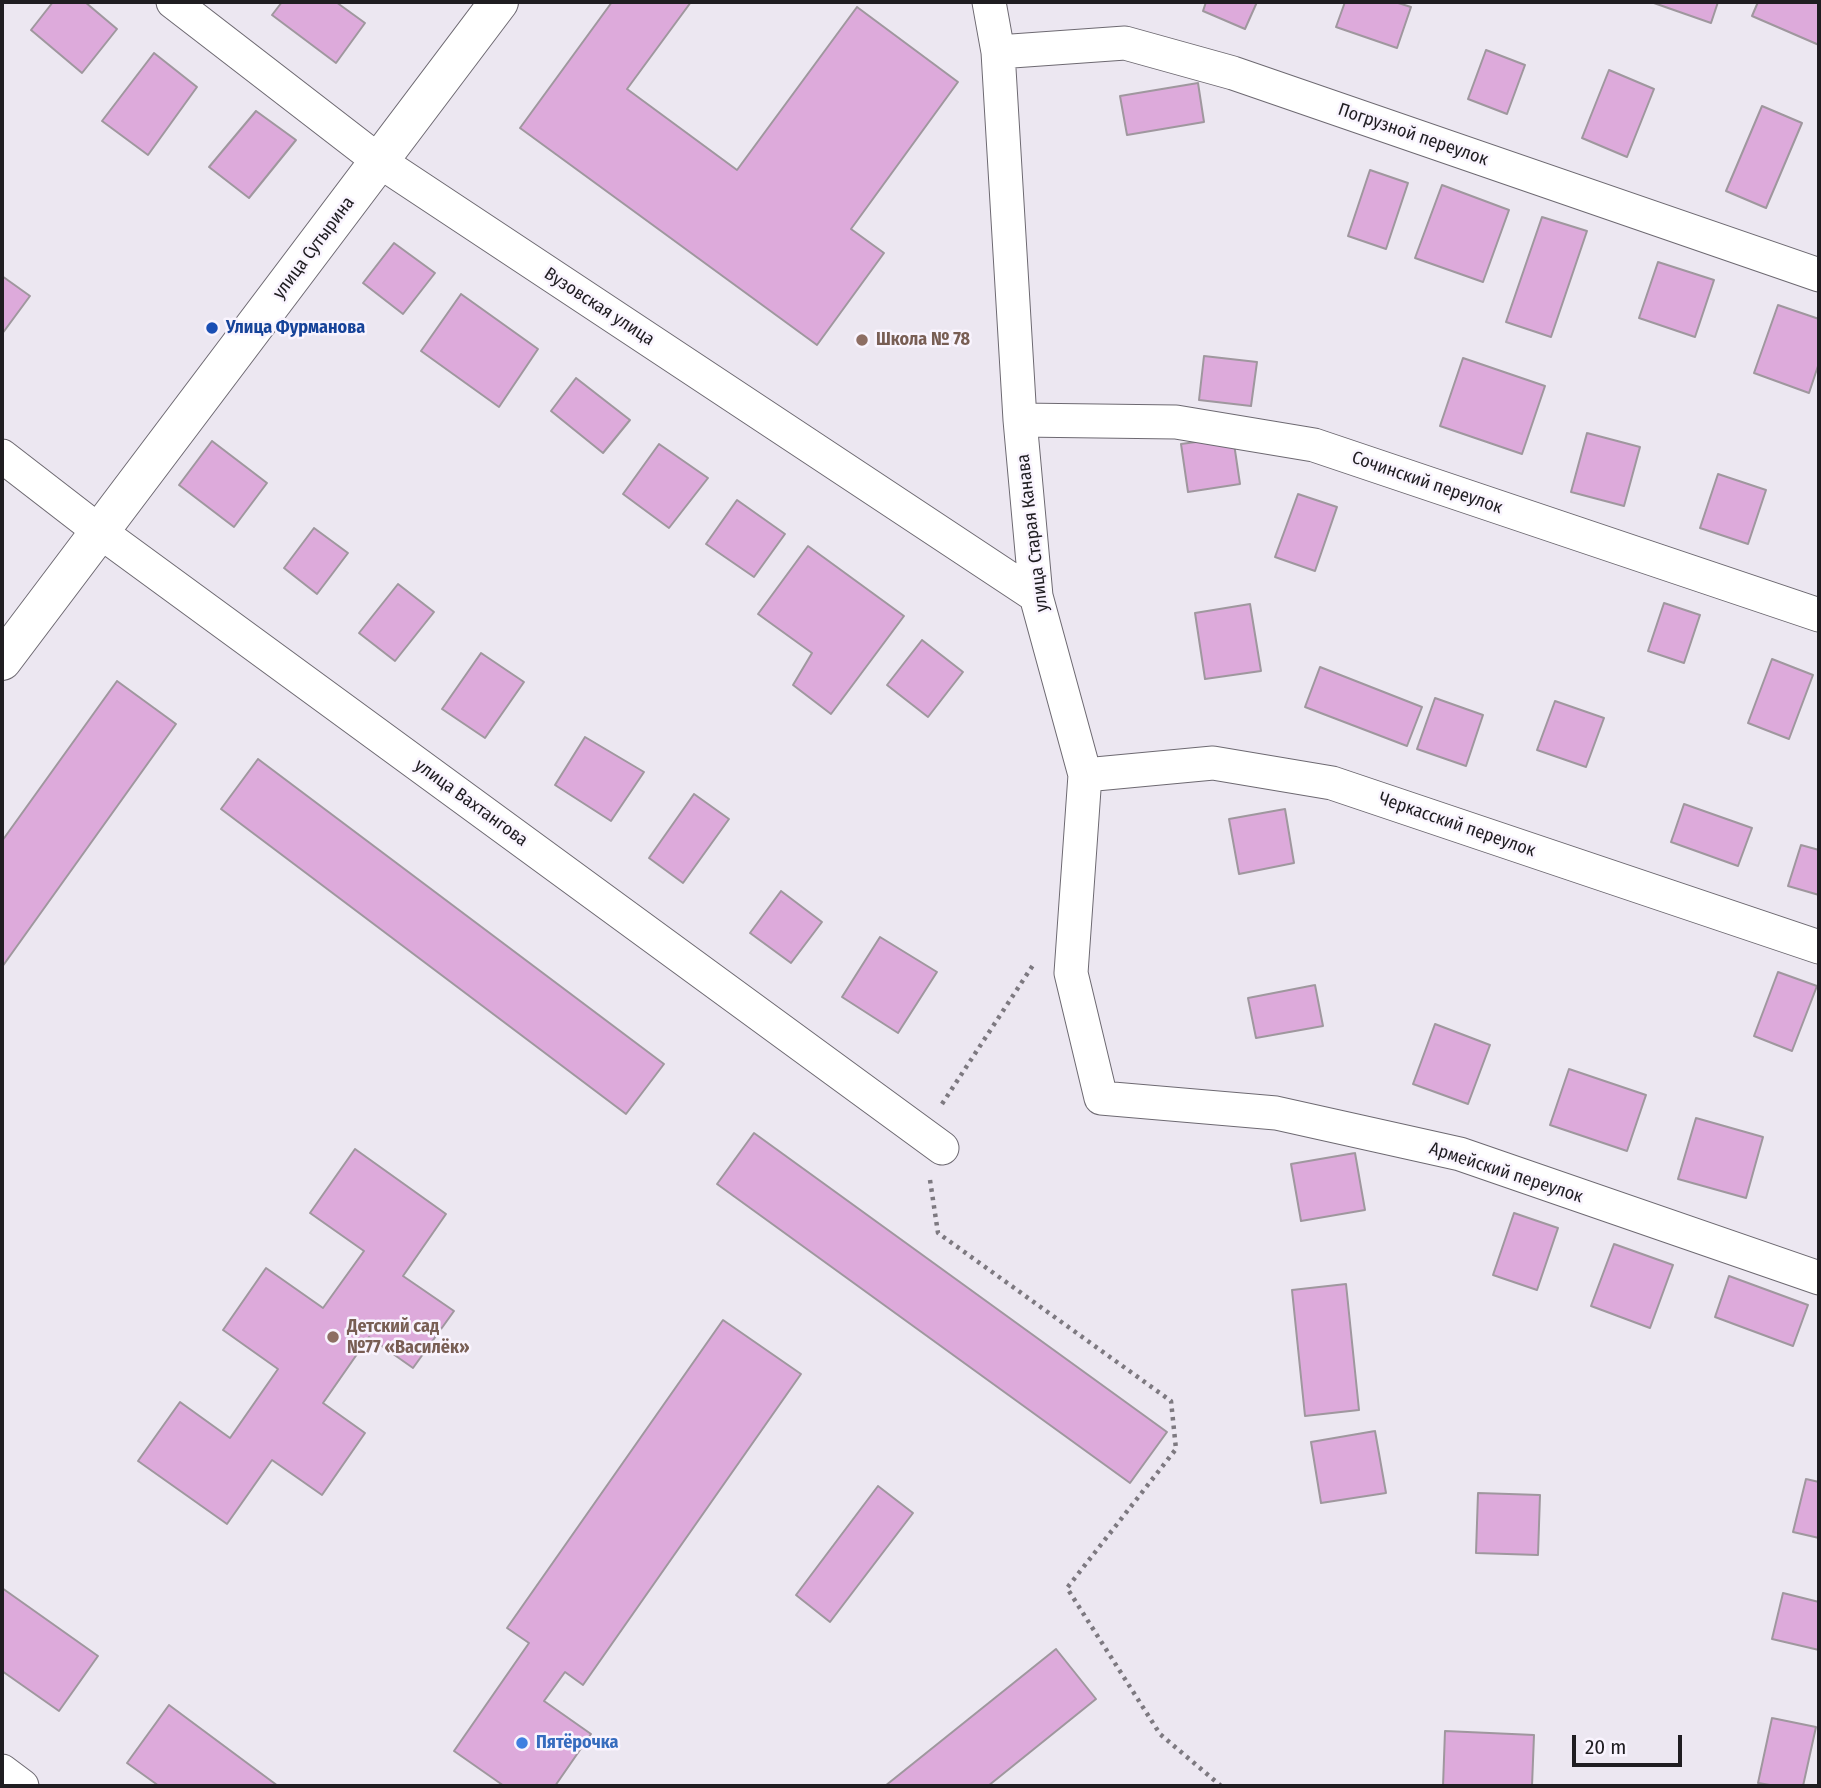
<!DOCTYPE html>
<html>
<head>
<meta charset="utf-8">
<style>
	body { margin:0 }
	#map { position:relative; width:1821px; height:1788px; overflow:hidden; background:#ece7f1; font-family:"Fira Sans Condensed",sans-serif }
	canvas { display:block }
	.frame { position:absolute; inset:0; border:4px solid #1f1d21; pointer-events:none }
	.scale { position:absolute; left:1572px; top:1735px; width:110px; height:32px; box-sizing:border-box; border:4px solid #1f1d21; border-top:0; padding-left:9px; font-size:21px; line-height:24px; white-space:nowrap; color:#1f1d21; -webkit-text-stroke:5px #f9f4fe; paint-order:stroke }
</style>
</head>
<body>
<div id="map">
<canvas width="1821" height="1788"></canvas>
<div class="frame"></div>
<div class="scale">20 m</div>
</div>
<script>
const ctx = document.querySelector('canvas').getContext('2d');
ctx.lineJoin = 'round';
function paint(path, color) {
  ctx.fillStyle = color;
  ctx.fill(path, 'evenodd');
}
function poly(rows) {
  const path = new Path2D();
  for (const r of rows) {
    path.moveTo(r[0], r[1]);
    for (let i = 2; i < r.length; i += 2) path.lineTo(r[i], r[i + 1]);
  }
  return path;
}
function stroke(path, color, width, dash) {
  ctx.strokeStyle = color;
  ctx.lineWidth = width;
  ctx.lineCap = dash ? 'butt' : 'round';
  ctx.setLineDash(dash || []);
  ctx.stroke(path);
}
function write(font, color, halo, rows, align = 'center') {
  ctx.font = font + ' "Fira Sans Condensed",sans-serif';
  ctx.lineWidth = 5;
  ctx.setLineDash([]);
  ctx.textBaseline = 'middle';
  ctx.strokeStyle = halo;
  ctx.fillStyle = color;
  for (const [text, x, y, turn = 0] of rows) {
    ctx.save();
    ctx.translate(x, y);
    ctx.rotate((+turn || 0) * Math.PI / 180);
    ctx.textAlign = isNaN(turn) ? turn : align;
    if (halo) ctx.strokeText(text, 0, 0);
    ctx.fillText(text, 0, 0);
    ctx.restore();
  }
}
const building = poly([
	[53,2,85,2,117,29,82,73,31,30,53,2],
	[282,2,336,2,365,23,336,63,272,15,282,2],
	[612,2,691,2,627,89,737,170,857,7,958,82,851,229,884,253,817,345,520,128,612,2],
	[1206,2,1257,2,1245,29,1203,11,1206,2],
	[1345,2,1395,2,1411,7,1397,48,1336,27,1345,2],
	[1651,2,1718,2,1711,23,1651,2],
	[1758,2,1819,2,1819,45,1752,16,1758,2],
	[1486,50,1525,65,1507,114,1468,99,1486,50],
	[154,53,197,87,148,155,102,121,154,53],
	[1609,70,1654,89,1627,157,1582,138,1609,70],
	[1198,83,1204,122,1127,135,1120,96,1198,83],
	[1762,106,1802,123,1766,208,1726,191,1762,106],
	[256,111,296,140,249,198,209,167,256,111],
	[1370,170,1408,183,1386,249,1348,236,1370,170],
	[1442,185,1509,210,1483,282,1415,258,1442,185],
	[1542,217,1587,231,1551,337,1506,322,1542,217],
	[394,243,435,273,403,314,363,283,394,243],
	[1658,262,1714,280,1695,337,1639,318,1658,262],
	[2,276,30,296,2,334,2,276],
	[461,294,538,349,499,407,421,351,461,294],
	[1778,305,1819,319,1819,363,1809,393,1754,373,1778,305],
	[1204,356,1257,362,1251,406,1199,400,1204,356],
	[1463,358,1545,386,1522,454,1440,426,1463,358],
	[576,378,630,420,603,453,551,411,576,378],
	[1587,433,1640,447,1624,506,1571,492,1587,433],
	[1233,437,1240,484,1188,492,1181,444,1233,437],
	[212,441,267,483,234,527,179,485,212,441],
	[659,444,708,478,669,528,623,494,659,444],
	[1718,474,1766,490,1748,544,1700,528,1718,474],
	[1298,494,1337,507,1315,571,1275,557,1298,494],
	[737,500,785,534,754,577,706,544,737,500],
	[314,528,348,553,317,594,284,568,314,528],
	[808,546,904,616,831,714,793,685,812,653,758,614,808,546],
	[398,584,434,612,395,661,359,633,398,584],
	[1664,603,1700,615,1684,663,1648,651,1664,603],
	[1250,604,1261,671,1205,679,1195,613,1250,604],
	[922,640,963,672,928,717,887,685,922,640],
	[481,653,524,682,485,738,442,709,481,653],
	[1772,659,1813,675,1789,739,1748,723,1772,659],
	[1320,667,1422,707,1407,746,1305,707,1320,667],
	[117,681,176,724,2,967,2,841,117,681],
	[1435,698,1483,715,1466,766,1417,749,1435,698],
	[1555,701,1604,718,1586,767,1537,750,1555,701],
	[585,737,644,772,611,821,555,785,585,737],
	[258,759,664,1064,626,1114,221,809,258,759],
	[694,794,729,819,683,883,649,858,694,794],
	[1684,804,1752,828,1738,866,1671,842,1684,804],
	[1285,809,1294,863,1239,874,1229,819,1285,809],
	[1801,845,1819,850,1819,895,1788,886,1801,845],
	[781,891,822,922,791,963,750,933,781,891],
	[880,937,937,972,898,1033,842,997,880,937],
	[1778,972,1817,986,1792,1051,1754,1036,1778,972],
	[1315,985,1323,1026,1256,1038,1248,998,1315,985],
	[1435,1024,1490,1045,1468,1104,1413,1084,1435,1024],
	[1569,1069,1646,1095,1627,1151,1550,1125,1569,1069],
	[1696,1118,1763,1137,1746,1198,1678,1179,1696,1118],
	[754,1133,1167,1432,1130,1483,717,1184,754,1133],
	[355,1149,446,1214,403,1276,454,1311,413,1368,369,1337,323,1403,365,1433,322,1495,272,1460,227,1524,138,1461,180,1402,230,1438,278,1369,223,1330,266,1268,323,1308,364,1251,310,1213,355,1149],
	[1355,1153,1365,1210,1301,1221,1291,1164,1355,1153],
	[1514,1213,1558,1228,1537,1290,1493,1275,1514,1213],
	[1614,1244,1673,1265,1650,1328,1591,1306,1614,1244],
	[1729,1276,1808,1305,1793,1346,1715,1317,1729,1276],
	[1346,1284,1359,1410,1305,1416,1292,1290,1346,1284],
	[723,1320,801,1374,583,1685,565,1672,544,1701,591,1734,555,1786,504,1786,454,1751,529,1643,507,1628,723,1320],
	[1375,1431,1386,1493,1321,1503,1311,1442,1375,1431],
	[1806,1479,1819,1482,1819,1538,1793,1532,1806,1479],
	[878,1486,913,1513,830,1622,796,1595,878,1486],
	[1478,1493,1540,1495,1538,1555,1476,1553,1478,1493],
	[2,1588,98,1656,59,1711,2,1671,2,1588],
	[1783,1593,1819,1602,1819,1650,1772,1639,1783,1593],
	[1056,1649,1096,1699,988,1786,885,1786,1056,1649],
	[169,1705,278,1786,159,1786,127,1763,169,1705],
	[1772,1718,1816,1727,1803,1786,1776,1786,1758,1783,1772,1718],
	[1445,1731,1534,1735,1532,1786,1443,1786,1445,1731]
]);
const path = poly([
	[942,1104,1035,962],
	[930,1180,938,1233,1171,1401,1176,1449,1067,1588,1160,1734,1221,1786]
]);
const minor = poly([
	[173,2,379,161,1036,596],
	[989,2,998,52,1020,420,1036,596,1085,775,1071,973,1101,1098,1276,1113,1460,1154,1819,1278],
	[998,52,1125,43,1233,73,1819,275],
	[1020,420,1176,422,1314,445,1819,615],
	[2,456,99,531,942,1148],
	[1085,775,1213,763,1332,783,1819,947],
	[2,1771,22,1786]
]);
const tertiary = poly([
	[2,661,499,2]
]);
const markers = [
	[212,328,7,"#1a4fb4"],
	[862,340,7,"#8d6e63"],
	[333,1337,7,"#8d6e63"],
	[522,1743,7,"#3f7fe0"]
];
const streetNames = [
	["Погрузной переулок",1413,135,19],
	["улица Сутырина",314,248,-53],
	["Вузовская улица",599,307,33],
	["Сочинский переулок",1427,483,19],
	["улица Старая Канава",1033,533,-97],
	["улица Вахтангова",471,803,36],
	["Черкасский переулок",1457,825,19],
	["Армейский переулок",1506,1173,18]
];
const transitNames = [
	["Улица Фурманова",226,328]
];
const educationNames = [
	["Школа № 78",876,340],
	["Детский сад",347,1327],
	["№77 «Василёк»",347,1348]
];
const shopNames = [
	["Пятёрочка",536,1743]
];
paint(building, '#ddaadb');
stroke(building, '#9f979e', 2);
stroke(minor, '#6d6971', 35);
stroke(tertiary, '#6d6971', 40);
stroke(path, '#7d7980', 4.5, [3.5, 5]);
stroke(minor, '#fff', 33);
stroke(tertiary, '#fff', 38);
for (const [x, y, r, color] of markers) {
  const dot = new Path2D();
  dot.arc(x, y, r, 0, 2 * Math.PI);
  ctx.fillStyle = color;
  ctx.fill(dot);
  stroke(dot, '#f9f4fe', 2.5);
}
write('18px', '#1f1d21', '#f9f4fe', streetNames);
write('bold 18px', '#164399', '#f9f4fe', transitNames, 'left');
write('bold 18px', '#785e54', '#f9f4fe', educationNames, 'left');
write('bold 18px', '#366cbe', '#f9f4fe', shopNames, 'left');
</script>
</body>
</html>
